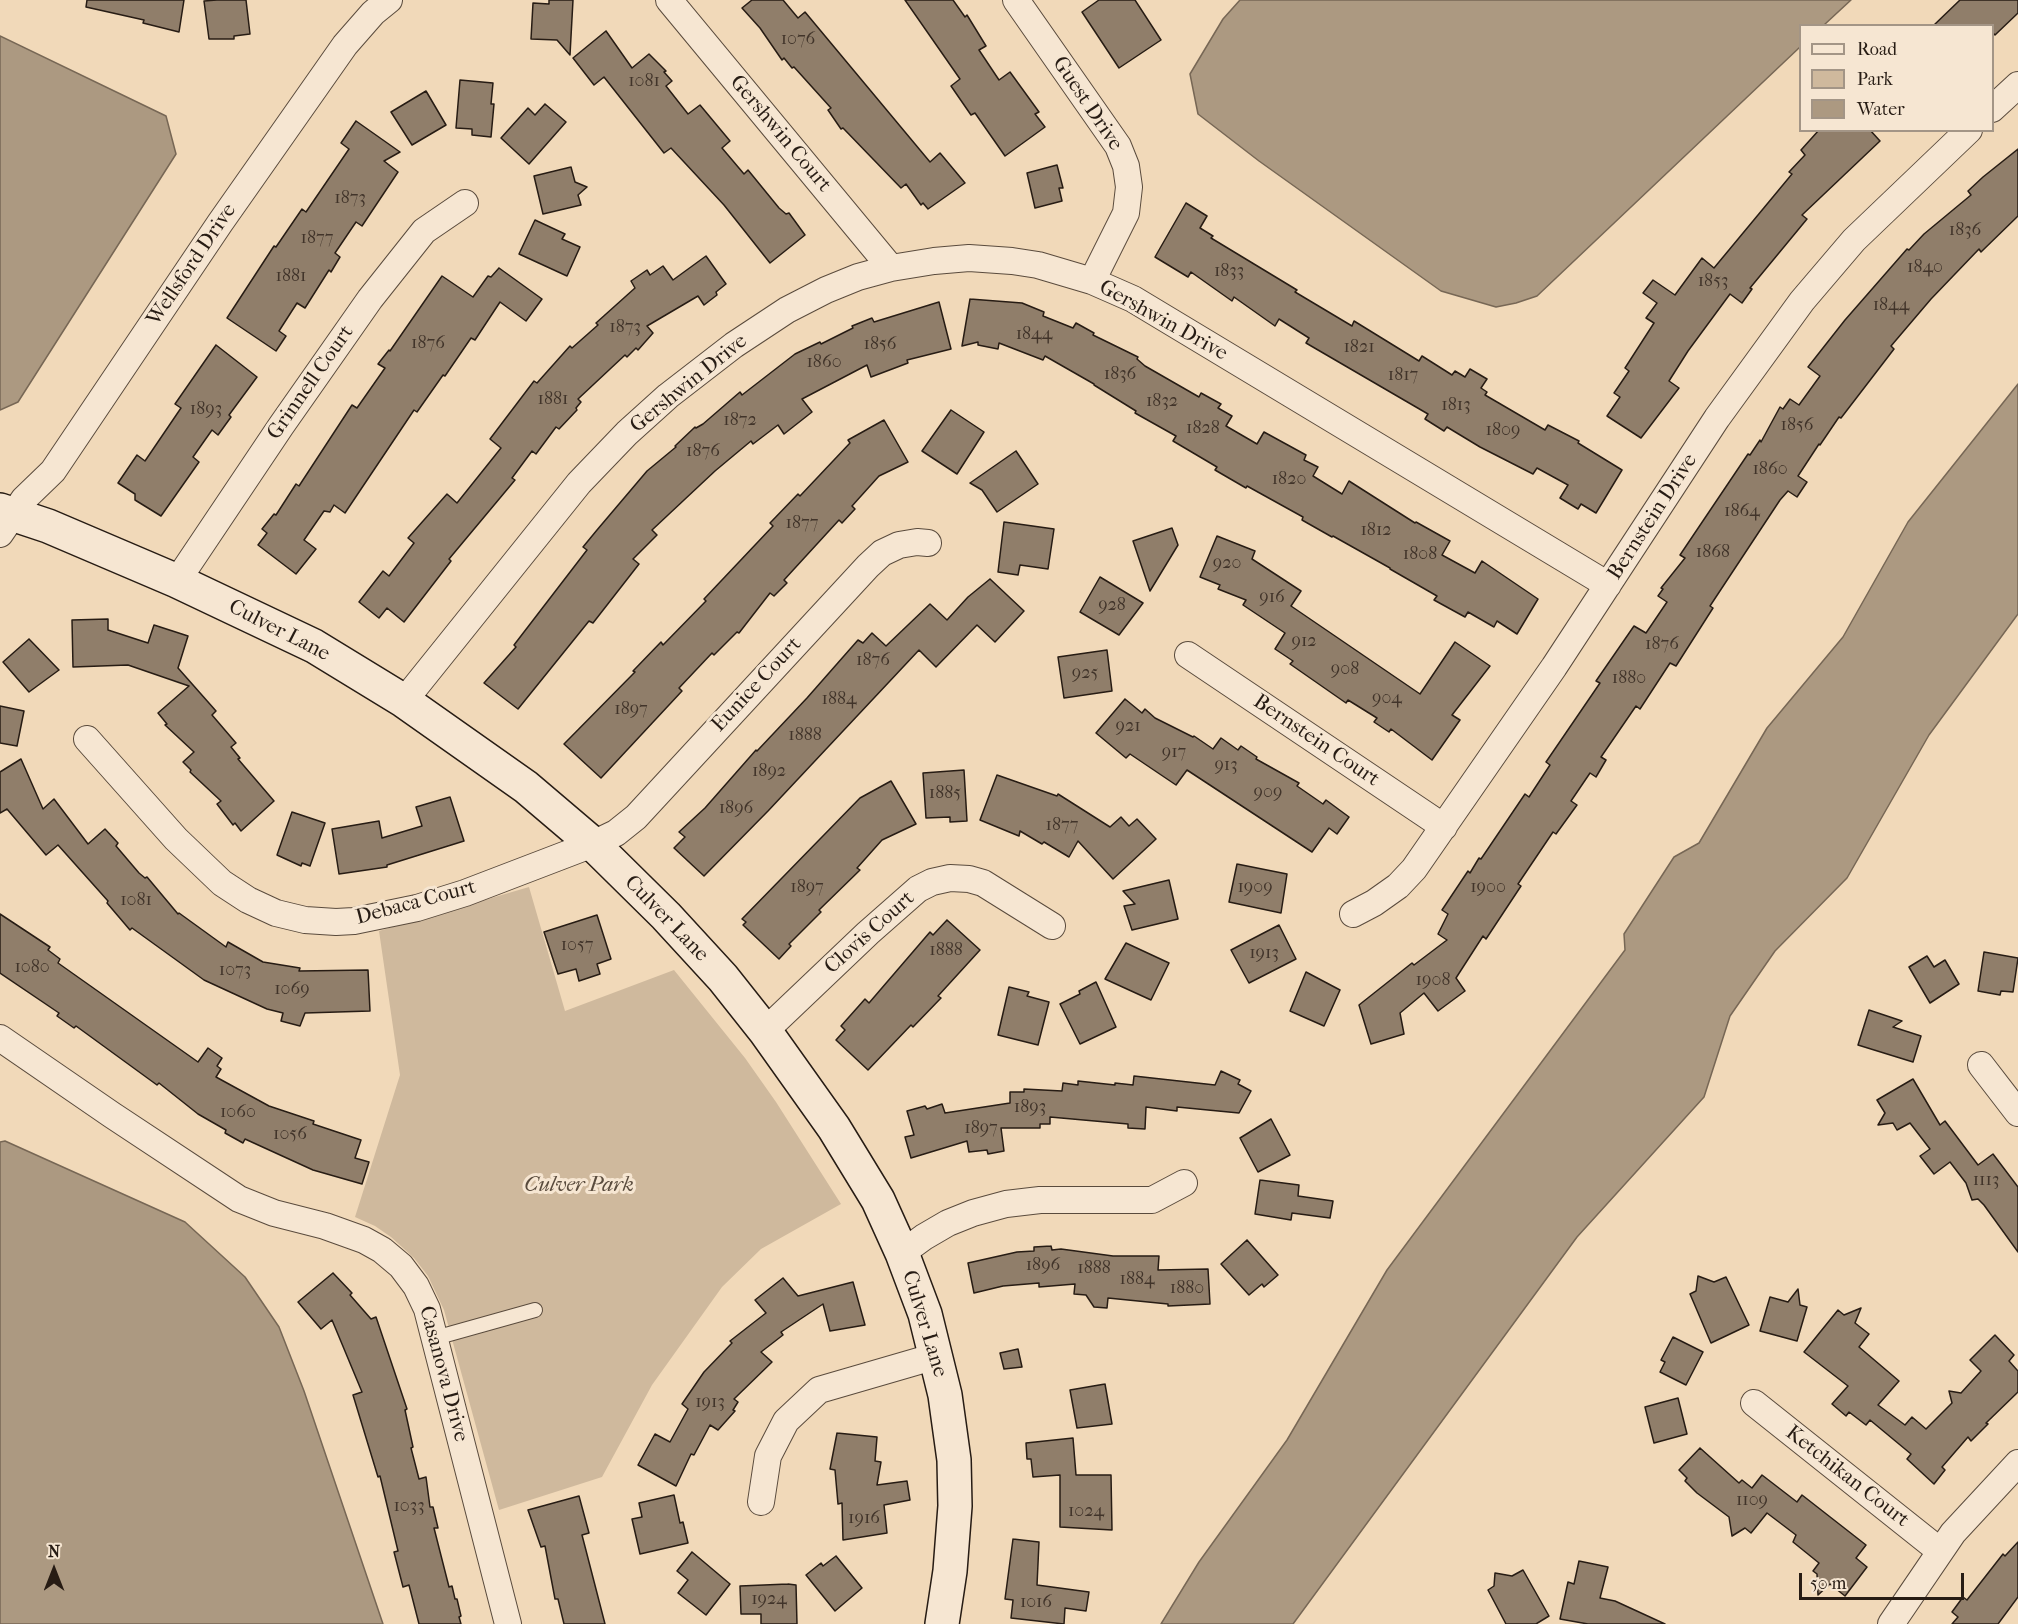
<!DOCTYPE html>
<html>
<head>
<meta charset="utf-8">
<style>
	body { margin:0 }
	#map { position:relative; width:2018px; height:1624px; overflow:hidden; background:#f1d9b9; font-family:"IM FELL French Canon",serif }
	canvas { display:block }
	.legend { position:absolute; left:1799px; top:24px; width:195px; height:108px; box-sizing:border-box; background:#f6e6d2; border:2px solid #a39586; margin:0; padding:8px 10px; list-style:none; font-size:18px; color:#271c14 }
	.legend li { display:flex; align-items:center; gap:12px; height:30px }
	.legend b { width:30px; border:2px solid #a39586 }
	.north { position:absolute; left:24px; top:1540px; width:60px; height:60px; -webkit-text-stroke:4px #f6e6d2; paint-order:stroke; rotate:0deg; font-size:16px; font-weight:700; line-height:24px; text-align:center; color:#271c14 }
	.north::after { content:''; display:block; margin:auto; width:21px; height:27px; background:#271c14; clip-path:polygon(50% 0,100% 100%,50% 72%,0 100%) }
	.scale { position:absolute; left:1799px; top:1573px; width:165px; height:27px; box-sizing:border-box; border:3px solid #271c14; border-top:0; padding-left:8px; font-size:18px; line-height:21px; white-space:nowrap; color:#271c14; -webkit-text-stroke:4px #f6e6d2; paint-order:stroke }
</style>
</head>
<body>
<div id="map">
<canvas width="2018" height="1624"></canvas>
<ul class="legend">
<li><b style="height:8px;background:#f6e6d2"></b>Road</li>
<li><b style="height:16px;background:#cfb99d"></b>Park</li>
<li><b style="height:16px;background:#ac9981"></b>Water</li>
</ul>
<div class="north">N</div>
<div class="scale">50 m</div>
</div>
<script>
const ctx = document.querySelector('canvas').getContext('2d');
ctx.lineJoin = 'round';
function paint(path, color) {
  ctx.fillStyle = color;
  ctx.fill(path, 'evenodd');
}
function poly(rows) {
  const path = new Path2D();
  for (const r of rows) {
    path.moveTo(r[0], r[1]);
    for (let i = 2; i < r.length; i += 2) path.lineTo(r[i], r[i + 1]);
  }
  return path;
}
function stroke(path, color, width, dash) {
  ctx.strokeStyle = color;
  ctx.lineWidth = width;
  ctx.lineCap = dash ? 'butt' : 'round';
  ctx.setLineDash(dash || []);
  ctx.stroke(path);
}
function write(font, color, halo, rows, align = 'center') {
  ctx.font = font + ' "IM FELL French Canon",serif';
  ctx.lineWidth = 6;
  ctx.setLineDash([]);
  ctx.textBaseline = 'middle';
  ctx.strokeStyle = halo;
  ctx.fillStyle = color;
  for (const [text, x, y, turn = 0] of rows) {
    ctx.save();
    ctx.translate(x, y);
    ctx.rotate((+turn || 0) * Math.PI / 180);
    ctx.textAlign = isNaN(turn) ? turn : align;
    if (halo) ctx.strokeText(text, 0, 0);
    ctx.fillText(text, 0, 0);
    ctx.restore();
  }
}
const green = poly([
	[529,887,565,1011,674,970,745,1058,776,1102,841,1204,761,1249,722,1287,652,1385,602,1477,499,1510,444,1310,428,1276,414,1258,391,1237,375,1226,355,1217,400,1075,379,931]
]);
const water = poly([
	[1240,0,1851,0,1824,25,1800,26,1800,47,1537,296,1516,303,1496,307,1441,291,1259,161,1198,114,1190,74,1223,19,1240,0],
	[0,36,166,116,176,154,18,402,0,410,0,36],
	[2018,384,2018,614,1929,735,1847,878,1775,951,1730,1016,1704,1097,1577,1237,1293,1624,1161,1624,1199,1562,1287,1440,1387,1270,1625,950,1624,934,1674,857,1699,843,1767,728,1843,637,1908,522,2018,384],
	[5,1141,185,1222,245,1277,279,1327,304,1391,383,1624,0,1624,0,1142,5,1141]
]);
const building = poly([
	[87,0,184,0,179,32,143,23,144,20,86,7,87,0],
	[217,0,246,0,250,34,234,36,234,39,209,39,204,1,217,0],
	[549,0,573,0,570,55,557,40,531,39,533,3,549,4,549,0],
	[752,0,783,0,798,18,805,12,930,162,940,153,965,183,928,209,923,203,921,205,906,184,901,188,843,128,841,129,828,110,831,108,794,67,792,68,784,58,782,60,760,28,742,8,752,0],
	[905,0,953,0,965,17,967,15,986,46,979,50,999,80,1010,72,1039,112,1035,114,1045,127,1005,156,975,113,971,115,951,86,960,79,905,0],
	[1099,0,1135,0,1161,40,1119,68,1082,12,1099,0],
	[1960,0,2018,0,2018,13,1995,35,1992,32,1992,26,1933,26,1960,0],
	[606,31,632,68,649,54,666,71,664,72,672,81,666,86,688,114,700,105,730,141,722,148,744,174,748,170,779,208,786,214,789,213,805,235,770,263,724,205,671,148,664,153,604,77,594,85,573,58,606,31],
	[460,80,493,83,491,104,494,104,491,137,472,135,472,129,456,128,460,80],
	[426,91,446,125,412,145,391,112,426,91],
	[545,104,566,122,529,164,501,138,528,108,535,115,545,104],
	[356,121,400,152,384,161,398,172,362,226,356,222,335,253,340,257,331,272,329,270,305,308,297,303,279,331,286,336,276,351,227,318,274,246,276,247,302,209,306,212,349,149,341,143,356,121],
	[1819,130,1870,130,1880,141,1802,215,1807,219,1750,288,1752,289,1742,303,1730,294,1688,351,1669,381,1679,388,1641,438,1607,416,1620,397,1614,393,1629,371,1625,368,1654,323,1646,318,1657,303,1643,293,1653,280,1675,295,1702,258,1714,268,1792,174,1789,172,1805,155,1801,150,1819,130],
	[2018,149,2018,216,1981,252,1979,249,1931,299,1891,346,1894,349,1841,418,1839,417,1820,445,1819,444,1798,476,1807,482,1797,497,1788,491,1780,500,1710,606,1713,608,1676,666,1670,663,1640,709,1636,706,1601,757,1606,760,1596,777,1590,773,1571,801,1577,805,1556,834,1553,832,1518,884,1521,886,1486,939,1483,936,1456,978,1465,991,1438,1011,1424,993,1400,1013,1404,1034,1371,1044,1359,1005,1412,963,1414,965,1447,940,1438,934,1448,914,1442,910,1468,871,1470,873,1479,858,1481,859,1525,794,1529,797,1550,765,1546,762,1600,683,1596,681,1634,626,1646,633,1667,602,1658,596,1663,589,1661,588,1685,558,1680,555,1748,454,1750,455,1760,440,1761,442,1780,407,1783,409,1790,399,1799,405,1820,376,1808,367,1845,320,1907,249,1909,250,1924,234,1971,195,1968,191,1983,177,2018,149],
	[1057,165,1063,188,1059,188,1062,201,1035,208,1027,173,1057,165],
	[571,167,575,182,587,187,578,195,581,205,543,214,534,176,571,167],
	[1186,203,1207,216,1200,228,1213,236,1211,238,1297,290,1295,292,1352,326,1354,321,1419,361,1422,356,1452,375,1455,371,1465,377,1470,369,1487,379,1481,388,1487,392,1485,395,1545,430,1548,425,1579,441,1578,443,1622,470,1596,513,1581,504,1578,509,1560,498,1568,485,1537,468,1533,474,1480,447,1447,427,1444,431,1425,419,1428,414,1306,343,1309,338,1279,319,1275,326,1234,297,1232,301,1191,272,1188,277,1155,257,1186,203],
	[535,220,565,234,562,239,580,247,567,276,519,254,535,220],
	[706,256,726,284,716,292,717,295,704,305,698,296,647,326,653,333,638,350,636,348,627,357,625,355,578,399,581,402,576,408,577,410,559,429,556,427,536,454,532,451,512,478,515,480,449,559,451,561,404,622,387,608,379,618,359,602,383,571,389,576,414,543,408,538,447,494,457,503,501,448,490,439,534,381,537,383,570,346,572,348,598,325,596,323,635,288,631,281,647,270,650,275,663,266,673,280,706,256],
	[499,268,542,299,526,321,500,302,475,340,471,338,445,376,443,375,417,412,414,410,345,513,334,505,330,512,324,511,304,540,316,549,296,574,258,545,267,533,262,529,274,514,276,515,296,484,299,486,352,405,357,408,385,368,378,364,389,350,390,351,442,276,473,297,488,276,491,277,499,268],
	[970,299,1022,303,1044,312,1043,316,1073,328,1076,323,1094,333,1093,335,1138,357,1137,359,1145,366,1199,397,1201,393,1221,404,1218,408,1232,416,1226,426,1257,444,1264,432,1306,455,1304,460,1318,467,1313,476,1342,494,1349,481,1415,523,1416,522,1450,541,1442,555,1475,573,1482,561,1538,599,1517,634,1497,621,1494,627,1468,612,1465,617,1434,600,1437,596,1390,569,1390,568,1333,536,1332,537,1302,520,1303,517,1247,486,1246,488,1215,470,1217,467,1173,441,1176,436,1135,413,1136,411,1094,385,1094,384,1045,356,1043,360,999,343,998,349,978,345,978,342,962,346,970,299],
	[939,302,951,349,907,360,908,363,871,377,867,365,802,399,812,412,784,434,778,425,753,444,751,441,715,471,652,530,657,535,633,559,639,564,593,623,589,621,518,709,484,683,516,647,514,645,587,550,583,547,597,530,647,471,676,447,675,446,695,427,696,428,703,424,740,392,742,395,795,354,820,342,821,344,853,328,852,326,872,318,874,322,939,302],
	[216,345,257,377,229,415,231,417,218,435,212,430,193,457,199,462,161,516,135,500,135,494,118,483,137,455,145,461,181,408,175,404,216,345],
	[951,410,984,432,957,474,922,451,951,410],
	[884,420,908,462,879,476,852,506,855,509,842,523,839,520,784,580,787,583,774,596,770,593,739,633,737,632,714,655,712,653,679,688,682,691,601,778,564,744,635,672,633,671,661,642,663,645,706,601,704,599,773,526,770,523,798,494,800,496,850,443,848,440,884,420],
	[1016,451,1038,484,997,512,982,490,970,483,1016,451],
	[1004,522,1054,529,1048,569,1020,565,1018,575,998,572,1004,522],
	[1172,528,1178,545,1150,591,1133,541,1172,528],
	[1217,536,1255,551,1252,559,1301,591,1291,606,1420,694,1455,642,1490,666,1452,715,1460,720,1432,760,1391,729,1389,732,1374,722,1377,718,1348,700,1346,703,1290,664,1293,661,1275,649,1285,633,1243,605,1246,600,1218,589,1220,585,1200,577,1217,536],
	[1100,577,1143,603,1119,635,1080,612,1100,577],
	[990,579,1024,611,995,642,977,625,936,667,919,650,768,811,704,876,674,848,685,837,679,832,705,808,756,750,757,751,807,698,858,640,863,643,872,633,886,646,930,604,947,620,968,597,990,579],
	[108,619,108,630,148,643,154,625,188,636,178,668,216,711,212,715,236,743,231,747,240,758,238,759,274,801,241,831,235,823,233,825,217,804,221,801,190,772,191,770,183,762,194,752,165,725,167,724,158,713,189,686,128,665,73,667,72,620,108,619],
	[29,639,59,670,29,692,3,662,29,639],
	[1107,650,1112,691,1064,698,1058,657,1107,650],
	[1125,699,1142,713,1145,709,1155,718,1193,737,1194,736,1213,749,1221,738,1238,750,1241,746,1257,757,1256,759,1299,783,1297,786,1323,804,1326,800,1349,817,1337,834,1329,828,1312,852,1187,770,1176,785,1130,754,1126,758,1096,733,1125,699],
	[0,706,24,711,17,746,0,743,0,706],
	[21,759,43,809,54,799,88,844,105,829,118,843,116,846,139,873,145,878,147,877,178,914,179,913,226,947,228,942,263,962,300,968,299,971,368,970,370,1011,305,1013,300,1026,281,1021,283,1013,267,1009,204,980,132,928,130,930,107,903,108,901,58,845,46,855,7,809,0,813,0,772,21,759],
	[964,770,967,821,950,822,950,817,926,818,923,773,964,770],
	[997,775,1057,796,1058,794,1110,827,1121,817,1129,826,1137,819,1156,839,1113,879,1078,841,1069,857,1044,842,1042,844,1020,831,1019,836,980,820,997,775],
	[891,781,916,824,882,840,857,868,860,870,819,910,821,912,789,944,791,946,779,959,743,925,746,922,742,919,860,798,891,781],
	[450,797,464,841,387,865,387,867,339,874,332,829,379,821,382,838,422,826,416,807,450,797],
	[292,812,325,823,310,866,302,863,301,866,277,855,292,812],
	[1237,864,1287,874,1281,913,1229,902,1237,864],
	[1169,880,1178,919,1132,930,1124,906,1135,904,1123,891,1169,880],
	[0,914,50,947,48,950,60,959,58,963,198,1062,208,1048,222,1058,217,1066,221,1069,216,1077,269,1106,314,1121,313,1124,361,1140,355,1158,369,1162,362,1184,313,1170,245,1139,243,1143,225,1133,226,1130,198,1114,159,1083,157,1085,76,1026,74,1028,57,1016,59,1013,0,973,0,914],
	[597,915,611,959,597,964,600,974,579,981,576,969,558,974,544,932,597,915],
	[947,920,980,950,938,996,941,998,913,1027,911,1025,868,1070,836,1040,845,1030,841,1026,865,999,869,1003,930,932,933,935,947,920],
	[1279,925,1296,959,1249,983,1231,950,1279,925],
	[1126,943,1169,963,1151,1000,1105,979,1126,943],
	[1984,952,2018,958,2013,992,2001,991,2000,995,1978,991,1984,952],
	[1927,956,1934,967,1945,960,1959,984,1930,1003,1909,967,1927,956],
	[1306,972,1340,990,1324,1026,1290,1011,1306,972],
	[1096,982,1116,1027,1080,1044,1060,1004,1080,994,1079,991,1096,982],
	[1009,987,1029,992,1027,996,1049,1002,1038,1045,998,1035,1009,987],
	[1869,1010,1902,1021,1893,1027,1921,1036,1913,1062,1858,1045,1869,1010],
	[1221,1071,1240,1080,1238,1084,1251,1091,1239,1113,1177,1107,1177,1111,1146,1107,1145,1129,1128,1128,1128,1124,1050,1117,1050,1124,1040,1124,1040,1128,1001,1128,1004,1151,988,1154,987,1150,969,1152,967,1141,911,1158,905,1137,914,1135,907,1111,925,1106,927,1109,942,1104,945,1113,1010,1103,1010,1092,1024,1092,1024,1089,1062,1091,1063,1083,1078,1085,1078,1081,1115,1085,1115,1083,1133,1085,1134,1076,1215,1085,1221,1071],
	[1913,1079,1940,1125,1945,1121,1978,1165,1993,1154,2018,1187,2018,1252,1984,1205,1978,1199,1972,1200,1966,1183,1950,1162,1934,1174,1920,1156,1930,1149,1910,1123,1897,1130,1893,1123,1878,1125,1885,1113,1877,1100,1913,1079],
	[1271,1119,1290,1155,1258,1172,1240,1138,1271,1119],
	[1260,1180,1299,1185,1298,1196,1333,1201,1330,1218,1292,1213,1291,1220,1255,1214,1260,1180],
	[1247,1240,1278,1275,1264,1287,1262,1284,1249,1295,1221,1264,1247,1240],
	[1051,1246,1052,1250,1061,1249,1113,1256,1159,1256,1158,1270,1208,1269,1210,1304,1168,1306,1168,1304,1108,1298,1107,1308,1094,1307,1086,1295,1074,1294,1075,1284,1039,1287,1039,1283,1003,1286,974,1293,968,1263,1017,1252,1034,1251,1034,1247,1051,1246],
	[333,1273,352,1293,350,1295,371,1319,376,1317,407,1409,405,1410,413,1447,411,1448,419,1479,426,1477,430,1507,433,1507,438,1528,434,1528,449,1587,452,1586,455,1599,457,1599,461,1616,459,1617,461,1624,419,1624,409,1585,403,1587,394,1552,398,1551,380,1476,378,1477,353,1395,362,1392,332,1320,321,1329,298,1302,333,1273],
	[1698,1276,1714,1282,1726,1277,1749,1325,1711,1343,1690,1294,1696,1291,1698,1276],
	[783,1278,798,1296,853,1282,865,1325,830,1331,823,1304,781,1332,783,1335,761,1352,772,1362,734,1399,738,1402,733,1410,735,1411,718,1430,710,1425,694,1455,691,1454,676,1486,638,1465,655,1434,670,1442,688,1409,682,1404,704,1372,732,1343,730,1341,766,1313,755,1300,783,1278],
	[1798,1289,1800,1305,1807,1307,1797,1341,1760,1331,1770,1297,1788,1302,1798,1289],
	[1861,1308,1855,1323,1869,1334,1859,1347,1899,1381,1878,1405,1905,1425,1912,1417,1926,1429,1952,1403,1949,1391,1961,1393,1981,1371,1970,1360,1995,1335,2014,1355,2009,1361,2018,1371,2018,1392,1986,1423,1988,1424,1971,1441,1968,1437,1942,1467,1945,1470,1934,1484,1907,1459,1911,1454,1870,1420,1866,1425,1849,1412,1846,1416,1832,1404,1848,1386,1804,1352,1838,1310,1844,1315,1861,1308],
	[1673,1337,1703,1352,1686,1385,1660,1372,1665,1362,1661,1360,1673,1337],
	[1018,1349,1022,1367,1004,1369,1000,1353,1018,1349],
	[1105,1384,1112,1424,1077,1428,1070,1390,1105,1384],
	[1678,1398,1687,1434,1654,1443,1645,1407,1678,1398],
	[837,1433,877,1437,875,1461,881,1462,877,1485,907,1481,910,1500,884,1505,887,1533,843,1540,842,1503,838,1504,835,1470,830,1469,837,1433],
	[1073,1438,1076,1475,1111,1475,1112,1530,1060,1527,1060,1475,1033,1477,1031,1459,1027,1459,1026,1443,1073,1438],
	[1700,1448,1739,1483,1742,1480,1752,1488,1762,1475,1797,1502,1802,1495,1866,1545,1856,1558,1867,1567,1845,1596,1830,1584,1818,1595,1817,1574,1813,1571,1819,1563,1793,1542,1796,1535,1767,1513,1751,1533,1745,1528,1732,1536,1729,1517,1697,1493,1685,1481,1687,1478,1679,1470,1700,1448],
	[674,1495,680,1523,683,1522,688,1543,640,1554,632,1519,642,1517,639,1503,674,1495],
	[579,1496,589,1533,582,1535,605,1624,564,1624,558,1599,555,1599,545,1546,541,1547,528,1510,579,1496],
	[1013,1539,1039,1542,1037,1585,1089,1592,1086,1611,1065,1608,1064,1624,1011,1618,1013,1600,1005,1599,1013,1539],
	[2018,1542,2018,1597,1998,1624,1952,1624,1958,1617,1952,1612,1963,1597,1967,1600,2003,1554,2005,1556,2018,1542],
	[692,1552,730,1584,706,1615,678,1593,688,1580,677,1571,692,1552],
	[836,1556,862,1588,835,1611,806,1575,821,1563,823,1566,836,1556],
	[1579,1561,1608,1567,1600,1598,1615,1601,1665,1624,1588,1624,1560,1619,1568,1582,1574,1584,1579,1561],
	[1523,1570,1549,1616,1536,1624,1506,1624,1488,1590,1494,1586,1495,1573,1512,1576,1523,1570],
	[788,1584,796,1585,797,1624,761,1624,761,1614,741,1614,740,1586,788,1584]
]);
const lane = poly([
	[435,1338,535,1310]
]);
const street = poly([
	[669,0,891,268],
	[1016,0,1118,146,1126,166,1129,187,1126,213,1092,281],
	[1992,109,2018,85],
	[0,534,24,499,53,471,220,223,345,45,373,13,389,0],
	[177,581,281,426,370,299,424,231,465,203],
	[1188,655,1444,827],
	[404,701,579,483,627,433,668,396,734,345,787,310,826,290,858,277,891,268,934,261,969,258,1012,261,1038,265,1092,281,1133,299,1608,585],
	[87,739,176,839,222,883,248,900,276,913,305,920,336,922,354,921,417,908,465,893,593,844,616,833,636,817,868,566,882,553,899,545,917,542,928,543],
	[1353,914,1374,903,1398,886,1414,869,1554,667,1717,418,1802,301,1854,240,1969,130],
	[765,1031,868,933,918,889,932,882,950,878,969,879,983,883,1052,926],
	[0,1038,112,1115,239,1199,274,1213,325,1226,364,1240,382,1250,401,1266,416,1286,427,1309,508,1624],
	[1981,1065,2018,1113],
	[902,1253,924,1237,948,1223,973,1213,1006,1204,1040,1200,1152,1200,1184,1183],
	[1754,1403,1940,1551],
	[761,1502,768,1456,786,1421,819,1390,936,1356],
	[1891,1624,1953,1533,2018,1463]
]);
const secondary = poly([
	[0,510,48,526,177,581,314,646,404,701,526,787,593,844,666,916,723,978,765,1031,834,1128,878,1200,902,1253,925,1314,945,1395,954,1460,955,1506,950,1571,942,1624]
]);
const numberNames = [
	["1076",798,40],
	["1081",644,82],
	["1873",350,199],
	["1836",1965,231],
	["1877",317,239],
	["1840",1925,268],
	["1833",1229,272],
	["1881",291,277],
	["1853",1713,282],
	["1844",1891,306],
	["1873",625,328],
	["1844",1034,335],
	["1876",428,344],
	["1856",880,345],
	["1821",1359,348],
	["1860",824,363],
	["1836",1120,375],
	["1817",1403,376],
	["1881",553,400],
	["1832",1162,402],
	["1813",1456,406],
	["1893",206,410],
	["1872",740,421],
	["1856",1797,426],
	["1828",1203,429],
	["1809",1503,431],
	["1876",703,452],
	["1860",1770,470],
	["1820",1289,480],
	["1864",1742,512],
	["1877",802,524],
	["1812",1376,531],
	["1868",1713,553],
	["1808",1420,555],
	["920",1227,564],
	["916",1272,598],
	["928",1112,606],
	["912",1304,642],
	["1876",1662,645],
	["1876",873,661],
	["908",1345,670],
	["925",1085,674],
	["1880",1629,679],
	["904",1387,699],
	["1884",839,700],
	["1897",631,710],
	["921",1128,727],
	["1888",805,736],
	["917",1174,753],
	["913",1226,766],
	["1892",769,772],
	["909",1268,793],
	["1885",945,794],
	["1896",736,809],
	["1877",1062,826],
	["1897",807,888],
	["1909",1255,888],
	["1900",1488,888],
	["1081",136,901],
	["1057",577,946],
	["1888",946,951],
	["1913",1264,954],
	["1080",32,968],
	["1073",235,971],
	["1908",1433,981],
	["1069",292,990],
	["1893",1030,1108],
	["1060",238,1113],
	["1897",981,1129],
	["1056",290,1135],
	["1113",1986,1181],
	["1896",1043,1266],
	["1888",1094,1269],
	["1884",1137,1280],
	["1880",1187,1289],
	["1913",710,1403],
	["1109",1752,1501],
	["1033",409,1507],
	["1024",1086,1512],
	["1916",864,1519],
	["1924",769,1600],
	["1016",1036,1603]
];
const streetNames = [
	["Guest Drive",1087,104,56],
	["Gershwin Court",780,134,50],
	["Wellsford Drive",192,265,-56],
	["Gershwin Drive",1163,321,29],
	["Grinnell Court",311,383,-55],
	["Gershwin Drive",689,384,-39],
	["Bernstein Drive",1653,517,-57],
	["Culver Lane",279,631,27],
	["Eunice Court",757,685,-47],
	["Bernstein Court",1316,741,34],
	["Debaca Court",416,903,-15],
	["Culver Lane",666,919,46],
	["Clovis Court",870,933,-42],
	["Culver Lane",924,1324,73],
	["Casanova Drive",443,1374,75],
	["Ketchikan Court",1847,1477,38]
];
const parkNames = [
	["Culver Park",579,1186]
];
paint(green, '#cfb99d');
paint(water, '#ac9981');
stroke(water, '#776755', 1.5);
paint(building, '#907e6a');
stroke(building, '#271c14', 1.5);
stroke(lane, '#5a4b3d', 16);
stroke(street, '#5a4b3d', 28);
stroke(secondary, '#271c14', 36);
stroke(lane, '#f6e6d2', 14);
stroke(street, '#f6e6d2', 26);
stroke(secondary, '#f6e6d2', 33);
write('18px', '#41342a', null, numberNames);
write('21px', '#271c14', '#f6e6d2', streetNames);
write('italic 21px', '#594b3d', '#f6e6d2', parkNames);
</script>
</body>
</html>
